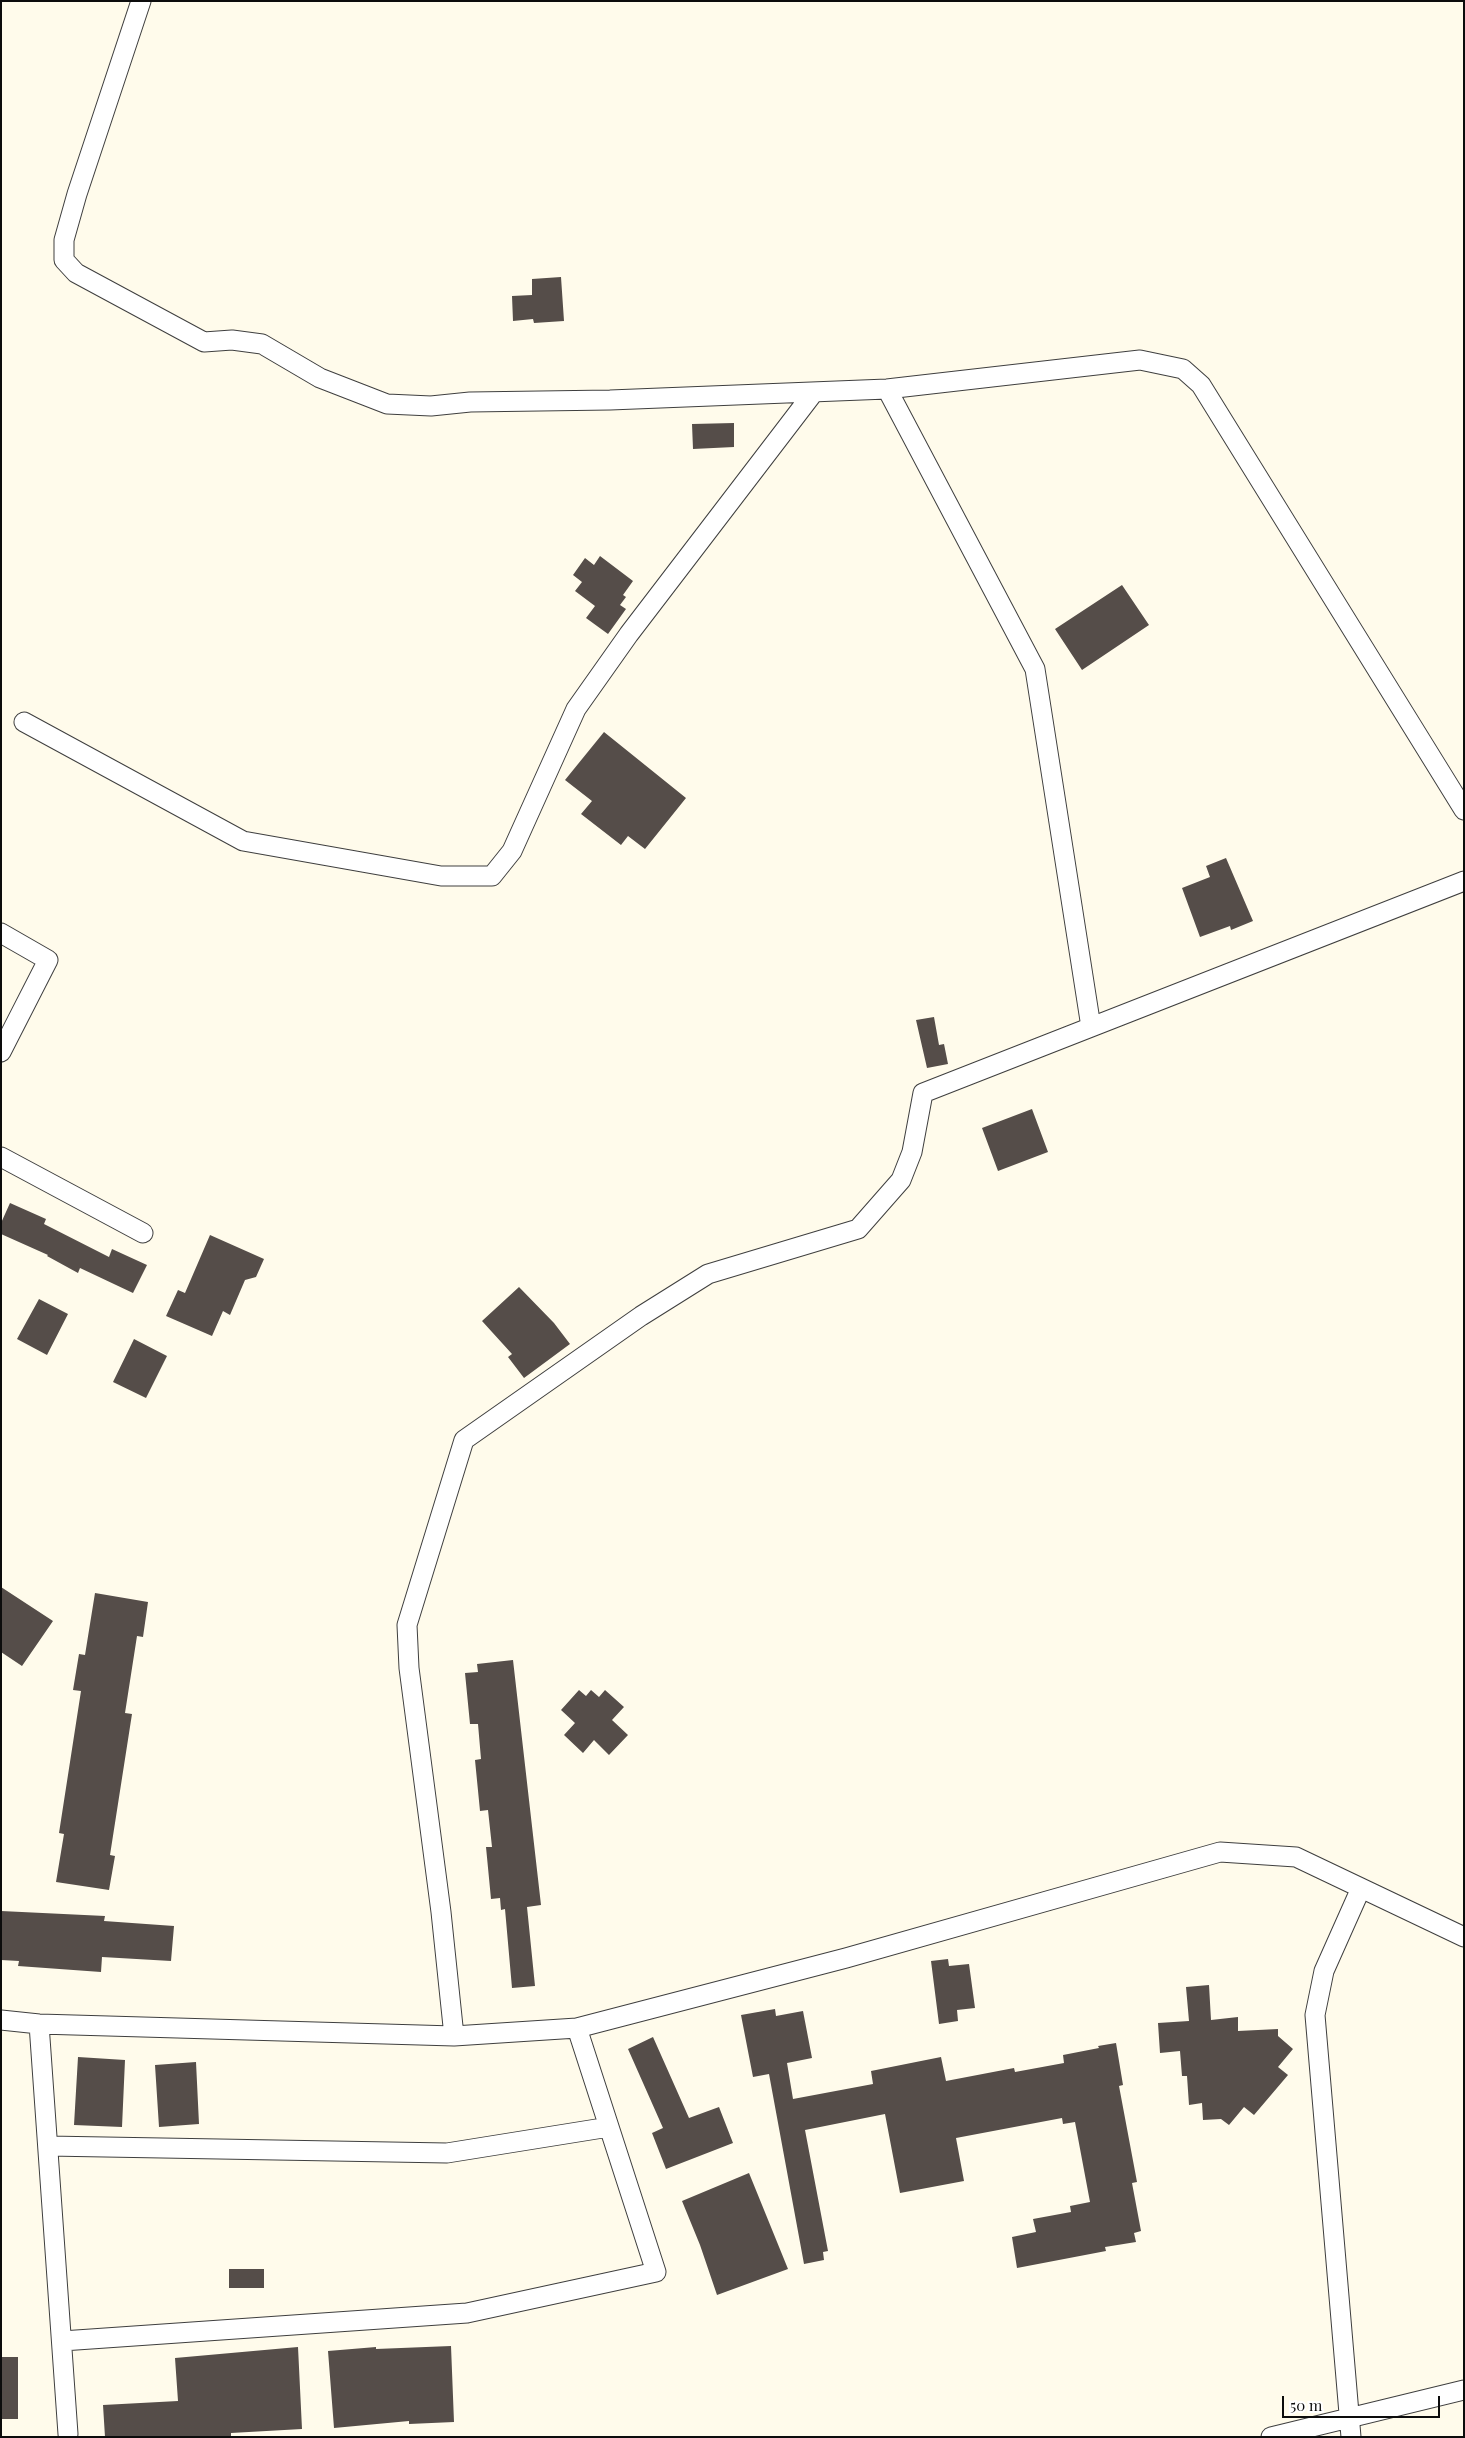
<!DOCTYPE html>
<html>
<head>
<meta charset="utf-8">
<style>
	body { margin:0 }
	#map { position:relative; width:1465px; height:2438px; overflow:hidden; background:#fffbeb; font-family:"Playfair Display",serif }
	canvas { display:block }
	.frame { position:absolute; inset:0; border:2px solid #0c0c0c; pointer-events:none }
	.scale { position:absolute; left:1282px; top:2396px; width:158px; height:22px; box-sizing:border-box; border:2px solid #0c0c0c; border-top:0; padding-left:6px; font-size:15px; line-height:18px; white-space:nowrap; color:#0c0c0c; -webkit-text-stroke:4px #fff; paint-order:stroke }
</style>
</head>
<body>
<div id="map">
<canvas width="1465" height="2438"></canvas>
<div class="frame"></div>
<div class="scale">50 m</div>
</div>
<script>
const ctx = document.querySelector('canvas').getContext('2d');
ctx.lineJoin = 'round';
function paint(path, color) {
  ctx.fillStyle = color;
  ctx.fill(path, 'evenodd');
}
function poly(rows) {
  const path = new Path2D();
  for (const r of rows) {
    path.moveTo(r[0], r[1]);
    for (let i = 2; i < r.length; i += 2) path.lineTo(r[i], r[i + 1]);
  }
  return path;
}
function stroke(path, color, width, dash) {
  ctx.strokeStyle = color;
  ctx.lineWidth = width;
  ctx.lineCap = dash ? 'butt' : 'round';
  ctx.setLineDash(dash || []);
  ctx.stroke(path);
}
const building = poly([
	[561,277,564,321,534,323,533,319,513,321,512,296,532,295,532,279],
	[734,423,734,447,693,449,692,424],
	[600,556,633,581,623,595,626,597,620,605,626,609,608,634,586,618,595,606,575,591,582,582,573,575,585,558,594,565],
	[1122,585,1149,625,1082,670,1055,629],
	[604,732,686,798,645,849,628,836,621,845,581,814,592,801,565,780],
	[1226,858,1253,921,1231,930,1230,926,1200,937,1182,888,1210,877,1206,866],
	[934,1017,939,1045,944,1044,948,1064,927,1068,916,1020],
	[1032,1109,1048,1152,998,1171,982,1128],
	[10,1203,46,1219,44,1224,109,1257,112,1249,147,1265,133,1293,80,1268,78,1273,47,1256,48,1255,1,1234,1,1223],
	[210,1235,264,1259,256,1277,245,1280,230,1315,223,1311,212,1336,166,1316,178,1290,185,1293],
	[519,1287,554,1323,570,1344,524,1378,508,1357,512,1354,482,1321],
	[39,1299,68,1314,47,1355,17,1339],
	[134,1339,167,1356,146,1398,113,1382],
	[1,1587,53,1621,22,1666,1,1652],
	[95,1593,148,1602,143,1637,137,1636,125,1713,132,1714,110,1855,115,1856,109,1890,56,1882,64,1834,59,1833,81,1691,73,1690,79,1654,85,1655],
	[513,1660,541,1905,527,1907,535,1986,512,1988,505,1909,501,1910,500,1898,491,1899,486,1847,492,1847,488,1810,480,1811,475,1760,481,1759,478,1724,470,1724,465,1673,478,1672,477,1664],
	[579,1690,586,1696,591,1690,599,1697,605,1690,624,1707,612,1720,628,1735,609,1755,594,1740,583,1753,564,1735,575,1723,561,1710],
	[1,1911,105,1916,104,1921,174,1926,171,1961,102,1957,101,1972,18,1966,19,1961,1,1960],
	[948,1959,949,1966,969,1964,975,2008,957,2010,958,2021,939,2024,931,1961],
	[1209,1985,1211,2020,1238,2017,1238,2031,1278,2029,1278,2036,1293,2049,1278,2067,1288,2075,1254,2115,1244,2107,1229,2125,1221,2119,1203,2120,1202,2103,1189,2105,1187,2076,1182,2076,1180,2051,1160,2053,1158,2023,1189,2021,1186,1987],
	[775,2009,776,2016,803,2011,812,2058,787,2063,793,2099,873,2084,871,2071,941,2057,946,2081,1014,2068,1015,2072,1064,2063,1063,2055,1099,2048,1098,2046,1116,2043,1123,2085,1119,2086,1137,2182,1132,2183,1141,2231,1134,2233,1136,2242,1105,2247,1106,2251,1017,2268,1012,2237,1036,2232,1033,2219,1071,2212,1070,2206,1090,2202,1075,2122,1063,2124,1062,2118,956,2138,964,2181,900,2193,885,2114,805,2130,828,2251,823,2252,824,2260,804,2264,769,2074,753,2077,741,2015],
	[653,2037,689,2118,719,2107,733,2143,666,2169,652,2133,663,2128,628,2049],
	[78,2057,125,2060,122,2127,74,2125],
	[196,2062,199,2124,159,2127,155,2065],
	[749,2173,788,2269,717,2295,700,2245,682,2201],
	[229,2269,264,2269,264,2288,229,2288],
	[451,2346,454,2422,409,2424,409,2421,334,2428,328,2351,376,2347,376,2349],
	[298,2347,302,2429,231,2433,231,2436,216,2437,105,2437,103,2405,178,2401,175,2358],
	[1,2357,18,2357,18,2419,1,2419]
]);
const street = poly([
	[141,1,77,194,64,240,64,260,76,273,204,342,232,340,262,344,320,378,387,404,431,406,470,402,610,400,887,389,1140,360,1183,369,1201,385,1464,810],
	[887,389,1035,669,1091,1027],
	[24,722,243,841,441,876,492,876,512,851,576,709,629,634,814,392],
	[1,933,48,960,1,1052],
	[1,1157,143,1233],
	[1,2020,39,2024,454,2036,577,2028,846,1958,1220,1852,1296,1857,1464,1937],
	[39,2024,68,2434],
	[454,2036,441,1912,409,1668,407,1625,464,1440,641,1316,708,1274,858,1229,901,1180,912,1152,923,1093,1464,881],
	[48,2146,447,2153,609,2127],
	[62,2341,467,2313,656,2272,577,2028],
	[1271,2437,1464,2390],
	[1351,2437,1315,2015,1324,1971,1361,1888]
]);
paint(building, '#554d49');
stroke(street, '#3f3f3f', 21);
stroke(street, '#fff', 19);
</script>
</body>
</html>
